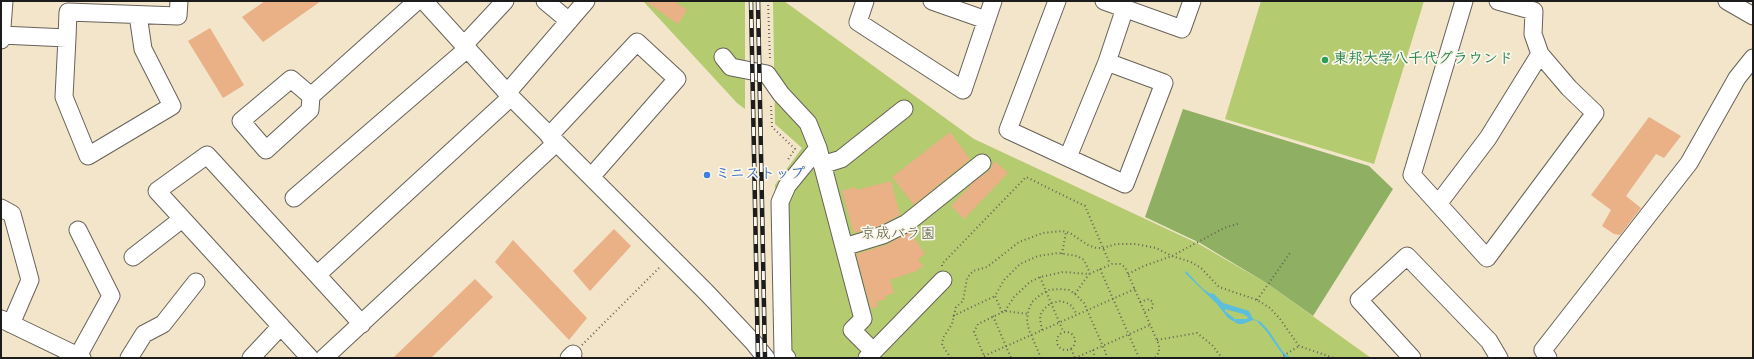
<!DOCTYPE html>
<html>
<head>
<meta charset="utf-8">
<style>
	body { margin:0 }
	#map { position:relative; width:1754px; height:359px; overflow:hidden; background:#f2e5ca; font-family:Mynerve,sans-serif }
	canvas { display:block }
	.frame { position:absolute; inset:0; border:2px solid #1c1c1c; pointer-events:none }
</style>
</head>
<body>
<div id="map">
<canvas width="1754" height="359"></canvas>
<div class="frame"></div>
</div>
<script>
const ctx = document.querySelector('canvas').getContext('2d');
ctx.lineJoin = 'round';
function paint(path, color) {
  ctx.fillStyle = color;
  ctx.fill(path, 'evenodd');
}
function poly(rows) {
  const path = new Path2D();
  for (const r of rows) {
    if (r.length === 3) {
      path.moveTo(r[0] + r[2], r[1]);
      path.arc(r[0], r[1], r[2], 0, 2 * Math.PI);
      continue;
    }
    path.moveTo(r[0], r[1]);
    for (let i = 2; i < r.length; i += 2) path.lineTo(r[i], r[i + 1]);
  }
  return path;
}
function stroke(path, color, width, dash) {
  ctx.strokeStyle = color;
  ctx.lineWidth = width;
  ctx.lineCap = dash ? 'butt' : 'round';
  ctx.setLineDash(dash || []);
  ctx.stroke(path);
}
function write(font, color, halo, rows, align = 'center') {
  ctx.font = font + ' Mynerve,"Klee One",sans-serif';
  ctx.lineWidth = 3.5;
  ctx.setLineDash([]);
  ctx.textBaseline = 'middle';
  ctx.strokeStyle = halo;
  ctx.fillStyle = color;
  for (const [text, x, y, turn = 0] of rows) {
    ctx.save();
    ctx.translate(x, y);
    ctx.rotate((+turn || 0) * Math.PI / 180);
    ctx.textAlign = isNaN(turn) ? turn : align;
    if (halo) ctx.strokeText(text, 0, 0);
    ctx.fillText(text, 0, 0);
    ctx.restore();
  }
}
const green = poly([
	[643,1,745,1,745,109,737,103],
	[773,1,784,1,974,139,1199,244,1268,284,1371,358,779,358,777,354,775,185,802,148,775,124],
	[1261,1,1424,1,1374,164,1225,119]
]);
const forest = poly([
	[1183,109,1369,166,1393,189,1313,316,1268,284,1200,243,1145,217]
]);
const water = poly([
	[1186,271,1202,288,1209,293,1214,294,1223,303,1249,311,1253,319,1261,322,1269,331,1283,352,1288,356,1293,358,1285,358,1267,332,1257,321,1253,320,1243,324,1238,324,1228,318,1216,303,1185,273],
	[1225,309,1243,314,1248,317,1247,319,1235,319,1225,311]
]);
const building = poly([
	[265,1,321,1,263,42,242,17],
	[645,1,674,1,687,10,678,24],
	[210,28,244,85,223,98,188,41],
	[1649,117,1681,136,1664,158,1656,154,1626,196,1641,208,1620,235,1614,234,1602,226,1611,210,1591,195],
	[950,132,970,159,914,205,892,177],
	[995,161,1008,173,964,219,951,206,975,181,989,171],
	[891,181,900,215,879,226,854,233,842,191,856,187,857,190],
	[614,229,631,246,590,291,573,271],
	[910,232,925,254,918,259,923,266,916,271,890,280,894,293,885,296,886,299,876,302,878,306,871,309,856,254,886,245],
	[513,240,587,318,569,340,495,262],
	[475,279,493,297,431,358,393,358]
]);
const path = poly([
	[768,1,770,59],
	[771,106,772,127,795,149,787,161],
	[1062,254,1066,232],
	[942,266,942,264,1026,177,1085,206,1110,264],
	[1100,269,1139,358],
	[1128,274,1144,266,1172,256,1224,228,1240,223],
	[1040,277,1063,331],
	[1075,294,1089,274],
	[1257,300,1290,253],
	[1140,302,1149,299,1153,302,1152,308,1145,312],
	[1005,311,1014,297,1030,282,1040,277,1063,272,1089,274,1112,264,1120,264,1125,267,1159,345,1159,352,1155,358],
	[1002,312,995,296,1004,280,1020,264,1038,256,1058,253,1077,256,1084,260,1090,273],
	[953,316,995,296],
	[993,316,1011,358],
	[1042,330,1040,319,1041,313,1045,308,1051,303,1061,301,1067,303,1072,306,1077,315],
	[1066,341,9],
	[1157,340,1197,333,1212,345,1222,358],
	[582,345,661,266],
	[1071,349,1075,358],
	[1093,350,1095,358],
	[984,356,1135,289],
	[951,358,942,345,943,338,952,324,956,307,963,301,967,278,973,271,987,267,1019,242,1043,233,1062,231,1070,233,1088,245,1096,248,1103,248,1116,244,1136,244,1156,248,1172,256,1191,262,1201,268,1219,287,1257,300,1270,308,1280,319,1299,346,1334,358],
	[985,358,974,332,978,324,1005,311,1028,314],
	[1041,358,1029,330,1027,321,1028,311,1032,302,1040,295,1049,290,1059,289,1069,290,1075,294,1084,303,1106,353,1106,358],
	[1075,358,1150,325],
	[1280,358,1299,346]
]);
const minor = poly([
	[424,1,511,97,707,293,753,342,766,358],
	[545,1,569,21],
	[865,1,858,22,963,90,993,1],
	[932,1,986,20],
	[1057,1,1008,130,1125,184,1164,83,1107,62],
	[1104,1,1182,29,1192,1],
	[1464,1,1412,175,1487,258,1595,113,1569,88,1540,54,1533,34,1534,11,1498,1],
	[1727,1,1753,16],
	[1,35,67,38,68,12,178,16,179,1],
	[67,38,64,97,88,156,172,106,143,49,138,15],
	[1,40,4,1],
	[464,45,505,1],
	[723,57,731,67,767,74,781,94,808,123,818,148,863,319,852,330,873,351],
	[507,93,586,1],
	[311,96,291,79,241,121,266,150,310,110,311,96,417,1],
	[549,136,637,42,677,79,591,177],
	[1068,157,1107,62,1125,8],
	[822,165,841,159,904,109],
	[294,198,467,49],
	[1438,204,1488,138,1540,54],
	[1,208,12,214,30,280,11,324],
	[844,247,883,235,907,223,982,163],
	[133,257,182,219],
	[318,274,511,97],
	[1,319,82,358],
	[78,356,111,296,78,230],
	[129,358,144,334,163,324,196,282],
	[251,358,281,326],
	[310,358,157,191,207,155,362,324],
	[324,358,556,143],
	[569,358,573,354],
	[787,358,783,354,780,202,787,186,818,148],
	[867,358,943,280],
	[1412,358,1359,300,1407,256,1489,341,1499,358],
	[1548,358,1543,350,1689,163,1737,78,1753,58]
]);
const rail = poly([
	[751,1,758,358],
	[758,1,765,358]
]);
const markers = [
	[1325,60,4,"#2e9e5b"],
	[707,175,4,"#3f7fe0"]
];
const leisureNames = [
	["東邦大学八千代グラウンド",1333,60]
];
const shopNames = [
	["ミニストップ",715,175]
];
const parkNames = [
	["京成バラ園",898,235]
];
paint(green, '#b4cb6f');
paint(forest, '#8faf62');
paint(water, '#5dbedb');
paint(building, '#eab086');
stroke(minor, '#676259', 19);
stroke(path, '#676259', 2, [1, 3]);
stroke(minor, '#fff', 17);
stroke(rail, '#1c1c1c', 4.5);
stroke(rail, '#fbf7ec', 3, [9]);
for (const [x, y, r, color] of markers) {
  const dot = new Path2D();
  dot.arc(x, y, r, 0, 2 * Math.PI);
  ctx.fillStyle = color;
  ctx.fill(dot);
  stroke(dot, '#fbf7ec', 1.5);
}
write('bold 15px', '#27864d', '#fbf7ec', leisureNames, 'left');
write('bold 15px', '#366cbe', '#fbf7ec', shopNames, 'left');
write('15px', '#515939', '#fbf7ec', parkNames);
</script>
</body>
</html>
